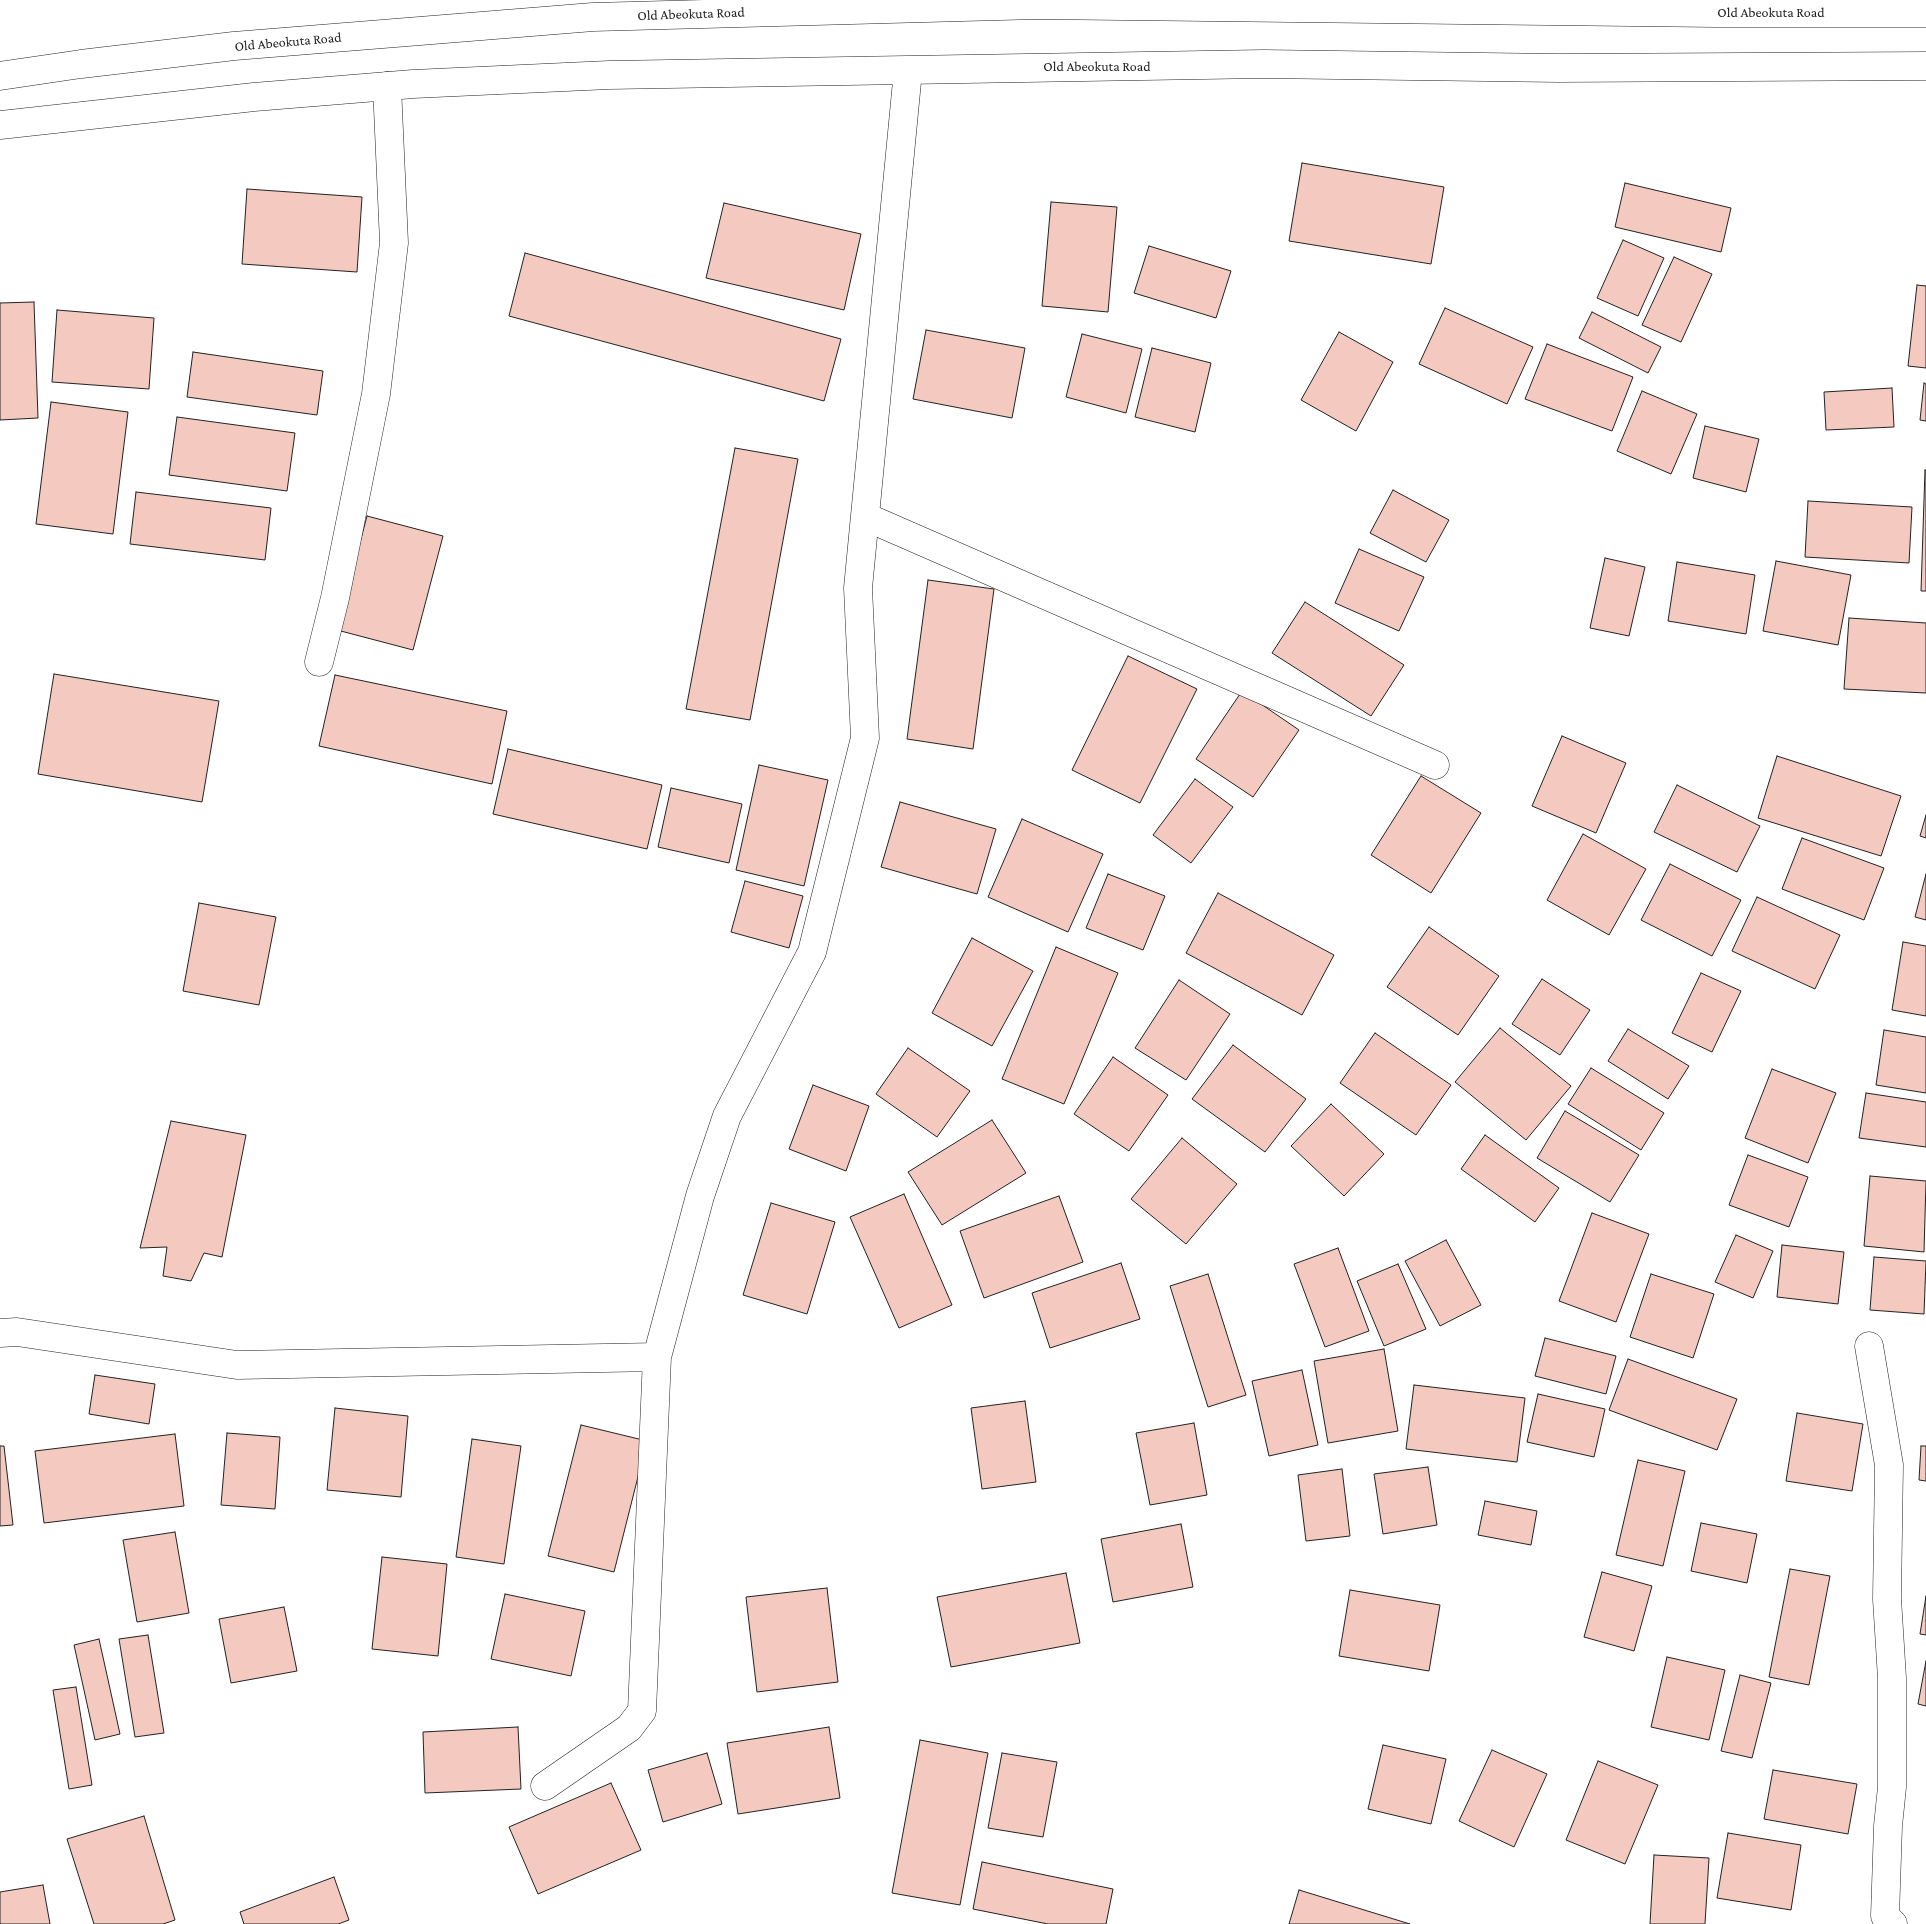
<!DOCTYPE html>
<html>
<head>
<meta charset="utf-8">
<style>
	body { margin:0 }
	canvas { display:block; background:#fff }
</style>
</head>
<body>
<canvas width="1926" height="1924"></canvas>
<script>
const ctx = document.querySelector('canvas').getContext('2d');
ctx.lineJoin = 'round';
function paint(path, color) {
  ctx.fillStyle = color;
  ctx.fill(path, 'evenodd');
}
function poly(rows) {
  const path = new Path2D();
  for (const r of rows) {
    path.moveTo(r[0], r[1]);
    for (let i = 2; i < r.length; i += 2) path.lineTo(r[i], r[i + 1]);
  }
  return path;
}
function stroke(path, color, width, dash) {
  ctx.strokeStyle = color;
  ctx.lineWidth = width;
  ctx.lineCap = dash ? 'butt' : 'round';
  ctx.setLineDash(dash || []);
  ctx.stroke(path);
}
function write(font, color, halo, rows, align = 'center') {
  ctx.font = font + ' "Crimson Pro",serif';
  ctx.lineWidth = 4;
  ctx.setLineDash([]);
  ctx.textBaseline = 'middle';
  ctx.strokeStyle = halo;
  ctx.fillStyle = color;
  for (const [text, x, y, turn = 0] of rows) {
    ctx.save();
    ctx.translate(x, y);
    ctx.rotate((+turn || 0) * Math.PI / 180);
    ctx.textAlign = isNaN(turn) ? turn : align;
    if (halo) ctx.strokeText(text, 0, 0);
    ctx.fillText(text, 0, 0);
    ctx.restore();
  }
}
const building = poly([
	[1302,163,1444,187,1431,264,1289,241,1302,163],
	[1625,183,1731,208,1721,252,1615,227,1625,183],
	[247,189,362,197,357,272,242,264,247,189],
	[1051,202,1117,207,1108,312,1042,306,1051,202],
	[724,203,861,234,844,310,706,278,724,203],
	[1623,240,1664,258,1638,316,1597,298,1623,240],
	[1149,246,1231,271,1216,318,1134,293,1149,246],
	[525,253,841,339,824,401,509,316,525,253],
	[1674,257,1712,274,1681,342,1642,325,1674,257],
	[1917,285,1926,286,1926,368,1908,366,1917,285],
	[34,302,38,418,0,420,0,303,34,302],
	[1445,308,1533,347,1507,404,1419,364,1445,308],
	[57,310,154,318,149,389,52,382,57,310],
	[1592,312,1661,347,1648,373,1579,338,1592,312],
	[926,330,1025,348,1012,418,913,399,926,330],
	[1339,332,1393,362,1356,431,1301,400,1339,332],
	[1082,334,1142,349,1126,413,1066,397,1082,334],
	[1547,344,1633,377,1612,431,1525,399,1547,344],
	[1152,348,1211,363,1195,432,1135,417,1152,348],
	[193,352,323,371,317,415,187,397,193,352],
	[1924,383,1926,384,1926,421,1920,420,1924,383],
	[1892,388,1894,427,1826,430,1824,392,1892,388],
	[1642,391,1697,414,1671,474,1617,451,1642,391],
	[51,402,128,412,113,534,36,524,51,402],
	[177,417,295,433,287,491,169,475,177,417],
	[1705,426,1759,439,1746,492,1693,478,1705,426],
	[735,448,798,459,750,720,686,709,735,448],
	[1925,470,1926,470,1926,591,1921,591,1925,470],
	[1393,490,1449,520,1426,562,1370,533,1393,490],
	[136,492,271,508,265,560,130,544,136,492],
	[1808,501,1912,507,1909,563,1805,557,1808,501],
	[367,516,443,536,413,650,337,630,367,516],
	[1359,549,1424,577,1399,631,1335,603,1359,549],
	[1605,558,1645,567,1629,636,1590,628,1605,558],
	[1776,561,1851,575,1838,645,1763,631,1776,561],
	[1677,562,1755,575,1746,634,1668,621,1677,562],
	[928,580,994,589,973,749,907,739,928,580],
	[1305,602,1404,665,1371,716,1272,653,1305,602],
	[1849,618,1926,623,1926,693,1844,689,1849,618],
	[1128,656,1197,689,1140,803,1072,770,1128,656],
	[54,674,219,701,202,802,38,774,54,674],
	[335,675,507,711,492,784,319,746,335,675],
	[1242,691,1299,730,1253,797,1196,759,1242,691],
	[1562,736,1626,763,1596,833,1532,806,1562,736],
	[508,749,662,785,647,849,493,814,508,749],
	[1777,756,1901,796,1881,856,1758,818,1777,756],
	[759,765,828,780,804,886,736,870,759,765],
	[1421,776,1481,813,1431,893,1371,855,1421,776],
	[1195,779,1233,807,1191,863,1153,835,1195,779],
	[1677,785,1760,826,1737,872,1654,832,1677,785],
	[671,788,742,804,729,863,658,847,671,788],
	[900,802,996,829,977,894,881,867,900,802],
	[1926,815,1926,838,1920,836,1926,815],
	[1022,819,1103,854,1068,932,988,897,1022,819],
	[1583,834,1646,869,1609,935,1547,900,1583,834],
	[1802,838,1884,868,1864,920,1782,889,1802,838],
	[1670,864,1741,900,1712,956,1641,920,1670,864],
	[1108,874,1165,896,1143,950,1086,928,1108,874],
	[1926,874,1926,920,1915,917,1926,874],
	[745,881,803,896,789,948,731,932,745,881],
	[1218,893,1334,955,1302,1015,1186,953,1218,893],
	[1757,897,1840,935,1815,989,1732,951,1757,897],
	[199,903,276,917,259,1005,183,991,199,903],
	[1429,927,1499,976,1458,1035,1387,987,1429,927],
	[972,938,1033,971,992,1046,932,1013,972,938],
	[1903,942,1926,946,1926,1016,1892,1010,1903,942],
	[1056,947,1118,973,1064,1104,1002,1079,1056,947],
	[1701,973,1741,991,1712,1052,1672,1033,1701,973],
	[1542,979,1590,1010,1560,1055,1512,1024,1542,979],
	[1179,980,1230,1014,1186,1080,1135,1048,1179,980],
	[1500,1028,1571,1086,1526,1140,1455,1082,1500,1028],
	[1628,1029,1689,1066,1668,1099,1608,1061,1628,1029],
	[1884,1030,1926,1037,1926,1093,1876,1085,1884,1030],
	[1375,1033,1451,1085,1416,1135,1340,1083,1375,1033],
	[1233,1045,1306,1099,1265,1152,1192,1099,1233,1045],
	[908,1048,970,1091,937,1137,876,1094,908,1048],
	[1113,1057,1168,1095,1129,1151,1074,1114,1113,1057],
	[1591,1068,1664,1113,1641,1150,1568,1104,1591,1068],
	[1772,1069,1836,1093,1808,1163,1745,1138,1772,1069],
	[813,1085,869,1106,846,1171,789,1149,813,1085],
	[1866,1093,1926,1102,1926,1147,1859,1138,1866,1093],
	[1331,1104,1384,1154,1344,1196,1291,1146,1331,1104],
	[1565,1111,1639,1155,1610,1202,1537,1158,1565,1111],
	[992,1120,1026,1173,942,1225,908,1172,992,1120],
	[171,1121,246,1135,222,1257,204,1253,191,1281,163,1276,167,1247,140,1248,171,1121],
	[1485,1135,1559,1188,1535,1222,1461,1169,1485,1135],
	[1182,1138,1237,1184,1186,1244,1131,1199,1182,1138],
	[1748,1155,1808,1177,1789,1227,1729,1205,1748,1155],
	[1870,1176,1926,1181,1924,1252,1864,1246,1870,1176],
	[904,1194,952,1305,899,1328,850,1217,904,1194],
	[1059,1196,1083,1262,984,1298,960,1231,1059,1196],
	[771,1203,835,1222,807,1314,743,1295,771,1203],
	[1592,1213,1649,1234,1616,1322,1559,1301,1592,1213],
	[1736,1235,1773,1251,1753,1298,1715,1282,1736,1235],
	[1446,1240,1481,1305,1440,1326,1405,1261,1446,1240],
	[1782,1245,1844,1252,1838,1304,1777,1297,1782,1245],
	[1338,1248,1369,1331,1325,1347,1294,1264,1338,1248],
	[1874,1257,1926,1261,1924,1314,1870,1310,1874,1257],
	[1121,1263,1140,1319,1050,1348,1032,1293,1121,1263],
	[1398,1264,1426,1329,1384,1346,1357,1281,1398,1264],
	[1208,1274,1246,1395,1208,1407,1170,1286,1208,1274],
	[1651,1274,1714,1294,1693,1358,1630,1337,1651,1274],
	[1545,1338,1616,1356,1606,1394,1535,1376,1545,1338],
	[1384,1349,1398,1431,1328,1443,1314,1361,1384,1349],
	[1628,1359,1737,1399,1717,1450,1609,1410,1628,1359],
	[1302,1370,1318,1445,1269,1456,1252,1381,1302,1370],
	[95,1375,155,1384,149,1424,89,1414,95,1375],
	[1414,1385,1525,1398,1517,1462,1406,1449,1414,1385],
	[1538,1394,1605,1409,1594,1457,1527,1442,1538,1394],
	[1025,1401,1036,1482,982,1489,971,1408,1025,1401],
	[335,1408,408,1416,401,1497,327,1490,335,1408],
	[1797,1413,1863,1424,1852,1491,1786,1481,1797,1413],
	[1194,1423,1207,1495,1150,1505,1136,1433,1194,1423],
	[581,1425,647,1441,614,1572,548,1556,581,1425],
	[227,1433,280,1437,275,1509,221,1505,227,1433],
	[175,1434,184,1506,44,1523,35,1451,175,1434],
	[472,1439,521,1446,504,1564,456,1557,472,1439],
	[0,1446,4,1446,13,1525,0,1526,0,1446],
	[1921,1446,1926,1446,1926,1481,1919,1480,1921,1446],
	[1638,1460,1685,1471,1663,1566,1616,1555,1638,1460],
	[1428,1467,1437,1525,1383,1534,1374,1474,1428,1467],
	[1342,1469,1350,1536,1306,1541,1298,1475,1342,1469],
	[1485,1501,1537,1511,1531,1545,1478,1535,1485,1501],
	[1701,1523,1757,1534,1747,1583,1691,1571,1701,1523],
	[1181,1524,1193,1587,1113,1602,1101,1539,1181,1524],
	[175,1532,189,1613,137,1622,123,1540,175,1532],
	[382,1557,447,1564,438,1656,372,1649,382,1557],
	[1790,1569,1830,1576,1809,1685,1769,1677,1790,1569],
	[1602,1572,1652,1586,1634,1651,1584,1637,1602,1572],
	[1066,1573,1080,1643,951,1667,937,1597,1066,1573],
	[827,1588,838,1682,757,1692,746,1597,827,1588],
	[1350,1590,1440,1605,1429,1671,1339,1656,1350,1590],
	[505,1594,585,1611,571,1676,491,1659,505,1594],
	[1926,1596,1926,1635,1920,1634,1926,1596],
	[284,1607,297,1671,231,1683,219,1619,284,1607],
	[148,1635,164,1733,135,1737,119,1639,148,1635],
	[99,1639,120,1734,95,1740,74,1645,99,1639],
	[1667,1657,1725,1670,1709,1740,1651,1727,1667,1657],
	[1926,1661,1926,1706,1918,1704,1926,1661],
	[1740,1675,1771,1683,1752,1758,1721,1751,1740,1675],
	[76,1687,92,1785,69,1789,53,1690,76,1687],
	[518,1727,521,1789,425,1793,423,1732,518,1727],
	[829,1727,840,1798,738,1814,727,1743,829,1727],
	[920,1740,988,1753,960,1905,892,1893,920,1740],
	[1383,1745,1446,1759,1431,1824,1368,1809,1383,1745],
	[1492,1750,1547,1774,1514,1847,1459,1821,1492,1750],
	[707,1753,722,1804,663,1822,648,1770,707,1753],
	[1002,1753,1057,1762,1043,1837,988,1828,1002,1753],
	[1598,1761,1658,1785,1625,1864,1566,1840,1598,1761],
	[1773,1770,1857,1784,1848,1834,1764,1819,1773,1770],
	[611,1783,641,1850,538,1894,509,1827,611,1783],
	[144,1816,175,1920,163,1924,94,1924,67,1839,144,1816],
	[1728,1833,1801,1845,1791,1910,1717,1898,1728,1833],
	[1654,1855,1709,1858,1705,1924,1650,1924,1654,1855],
	[982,1862,1113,1889,1106,1924,1048,1924,973,1909,982,1862],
	[334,1877,349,1920,338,1924,244,1924,240,1912,334,1877],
	[43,1885,50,1924,0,1924,0,1892,43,1885],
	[1299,1890,1410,1924,1289,1924,1299,1890]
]);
const minor = poly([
	[866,517,1435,765],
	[319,662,335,598,376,394,394,243,387,86],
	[0,1333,17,1332,237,1365,657,1357],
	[1869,1346,1889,1465,1887,1599,1892,1678,1892,1787,1888,1826,1885,1916,1893,1924],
	[545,1786,629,1728,642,1711,657,1357,700,1196,727,1116,812,952,865,738,858,588,908,71]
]);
const highway = poly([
	[0,76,81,64,234,46,593,17,1037,5,1715,13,1926,13],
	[0,125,254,97,413,84,609,75,1263,64,1558,68,1926,66]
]);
const streetNames = [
	["Old Abeokuta Road",1771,13],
	["Old Abeokuta Road",691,14,-2],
	["Old Abeokuta Road",288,42,-5],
	["Old Abeokuta Road",1097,67]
];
paint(building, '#f3c9c0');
stroke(building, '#222', 1);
stroke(minor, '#222', 29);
stroke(highway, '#222', 29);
stroke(minor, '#fff', 28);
stroke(highway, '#fff', 28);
write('14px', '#222', '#fff', streetNames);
</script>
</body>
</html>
